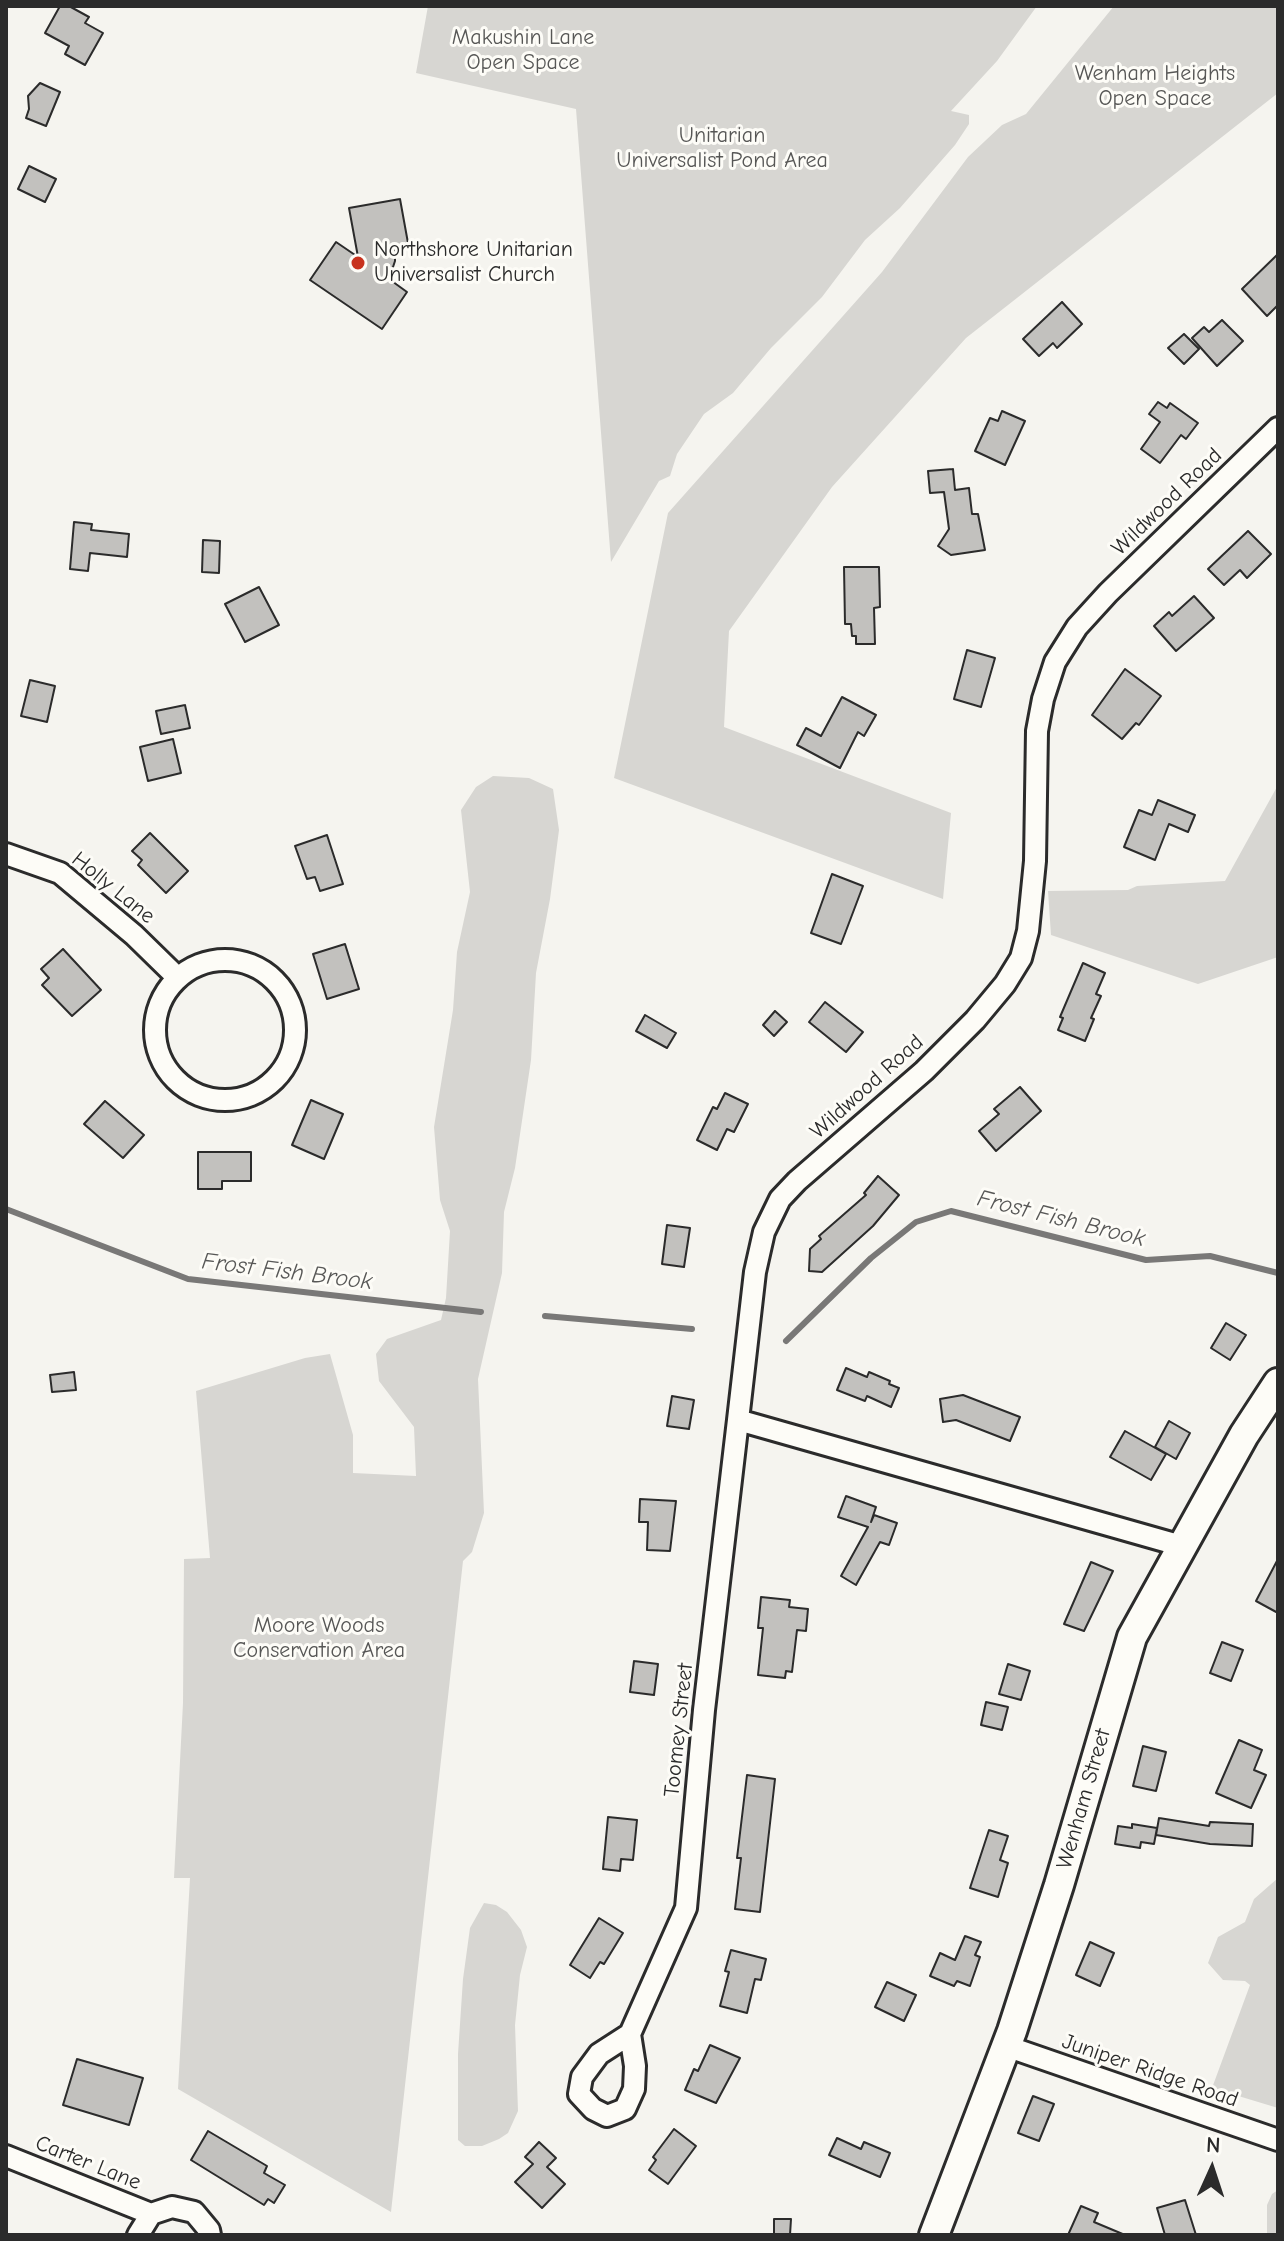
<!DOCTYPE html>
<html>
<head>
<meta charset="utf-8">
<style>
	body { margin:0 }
	#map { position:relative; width:1284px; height:2241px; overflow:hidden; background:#f5f4ef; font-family:"Comic Neue",sans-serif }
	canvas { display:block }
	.frame { position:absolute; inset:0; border:8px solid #2b2b2b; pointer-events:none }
	.north { position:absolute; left:1172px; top:2129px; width:80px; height:80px; -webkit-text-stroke:6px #fdfcf7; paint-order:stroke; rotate:3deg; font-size:22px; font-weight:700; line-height:32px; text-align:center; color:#2b2b2b }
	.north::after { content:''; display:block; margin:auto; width:28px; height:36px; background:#2b2b2b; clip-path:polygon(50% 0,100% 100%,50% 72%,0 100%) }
</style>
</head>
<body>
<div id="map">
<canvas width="1284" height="2241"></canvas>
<div class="frame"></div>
<div class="north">N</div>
</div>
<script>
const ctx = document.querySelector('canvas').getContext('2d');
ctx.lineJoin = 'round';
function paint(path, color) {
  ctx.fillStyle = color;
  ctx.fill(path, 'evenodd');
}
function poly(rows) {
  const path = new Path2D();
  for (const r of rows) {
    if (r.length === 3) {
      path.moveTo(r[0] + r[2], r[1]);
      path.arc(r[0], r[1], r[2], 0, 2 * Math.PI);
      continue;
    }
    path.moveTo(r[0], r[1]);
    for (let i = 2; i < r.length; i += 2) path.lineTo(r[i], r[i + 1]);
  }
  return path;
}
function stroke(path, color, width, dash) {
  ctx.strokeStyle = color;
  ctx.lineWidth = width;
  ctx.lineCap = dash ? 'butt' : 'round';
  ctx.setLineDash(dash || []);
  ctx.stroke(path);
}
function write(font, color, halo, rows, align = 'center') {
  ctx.font = font + ' "Comic Neue",sans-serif';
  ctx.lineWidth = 6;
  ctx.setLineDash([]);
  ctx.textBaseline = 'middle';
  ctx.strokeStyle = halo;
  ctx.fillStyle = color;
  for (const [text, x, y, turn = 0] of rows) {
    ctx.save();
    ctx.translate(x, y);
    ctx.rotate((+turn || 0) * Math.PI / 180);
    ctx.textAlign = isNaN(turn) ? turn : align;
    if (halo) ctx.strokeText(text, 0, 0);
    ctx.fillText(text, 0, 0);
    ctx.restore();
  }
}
const green = poly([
	[428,6,1037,6,997,61,951,111,969,115,969,124,955,145,900,208,865,240,822,297,771,348,733,393,704,414,677,454,670,476,659,481,611,562,576,109,416,73],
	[1114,6,1278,6,1278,93,966,338,832,487,729,631,724,727,951,813,943,899,614,778,668,513,882,272,968,157,1002,125,1026,114],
	[493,776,529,778,553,789,559,830,550,899,536,973,531,1060,515,1168,504,1212,502,1273,478,1379,484,1513,472,1552,463,1561,391,2212,178,2089,190,1878,174,1878,183,1703,184,1559,210,1558,196,1391,305,1358,330,1354,353,1435,353,1473,416,1476,414,1427,379,1381,376,1354,387,1339,441,1320,446,1298,450,1231,440,1200,434,1127,453,1010,457,952,470,892,461,810,476,787],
	[1278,785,1278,957,1198,984,1051,935,1048,891,1128,890,1137,886,1225,881],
	[1278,1878,1278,2108,1212,2088,1250,1985,1245,1981,1223,1980,1208,1963,1218,1937,1245,1922,1254,1899],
	[484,1903,496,1905,507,1912,521,1930,527,1947,520,1975,515,2025,518,2111,508,2133,499,2139,482,2146,465,2146,458,2140,458,2054,463,1979,470,1928],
	[1278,2190,1278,2235,1267,2235,1267,2205,1272,2194]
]);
const stream = poly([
	[6,1209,188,1279,481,1312],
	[545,1316,692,1329],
	[786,1341,871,1258,916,1222,951,1211,1146,1260,1210,1256,1278,1273]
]);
const building = poly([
	[60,6,69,6,89,17,85,23,103,33,85,65,65,54,69,46,45,33,60,6],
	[40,83,60,92,46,126,26,118,29,109,28,96,40,83],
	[29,166,56,179,45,202,18,189,29,166],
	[400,199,408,243,395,246,395,261,389,279,407,292,382,329,310,280,336,242,358,257,349,208,400,199],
	[1278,254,1278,305,1267,316,1242,289,1278,254],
	[1062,302,1082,324,1057,348,1053,343,1039,356,1023,339,1062,302],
	[1222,320,1243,341,1217,366,1192,338,1204,327,1209,332,1222,320],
	[1184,334,1199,349,1184,364,1168,348,1184,334],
	[1158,402,1167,408,1170,403,1198,423,1186,439,1181,435,1160,463,1141,449,1160,422,1149,414,1158,402],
	[1002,411,1025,421,1005,465,975,451,990,418,998,421,1002,411],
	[953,469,955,490,969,488,972,514,978,514,985,550,951,555,938,546,949,529,944,492,930,493,928,471,953,469],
	[74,522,92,524,91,530,129,534,127,557,90,553,88,571,70,569,74,522],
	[1248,531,1271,554,1247,578,1240,570,1224,585,1208,569,1248,531],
	[203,540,220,541,219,573,202,572,203,540],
	[844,567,879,567,880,607,874,608,875,644,856,644,856,636,852,636,851,624,845,624,844,567],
	[259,587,279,625,245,642,225,604,259,587],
	[1194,596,1214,618,1176,651,1154,626,1169,612,1172,616,1194,596],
	[967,650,995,658,981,707,954,699,967,650],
	[1125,669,1161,696,1139,725,1136,723,1122,739,1092,715,1125,669],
	[30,680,55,686,47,722,21,716,30,680],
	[842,697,876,715,864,736,858,732,840,768,797,745,806,728,821,736,842,697],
	[185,705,190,728,161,734,156,711,185,705],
	[173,739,181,773,148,781,140,747,173,739],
	[1158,800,1195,815,1188,832,1169,824,1155,860,1124,847,1139,810,1152,815,1158,800],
	[150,833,188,871,166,893,138,865,142,860,132,851,150,833],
	[327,835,343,884,320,891,315,877,307,879,295,846,327,835],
	[832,874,863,886,841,944,811,933,832,874],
	[345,944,359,989,327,999,313,954,345,944],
	[63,949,101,990,72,1016,42,985,49,978,41,969,63,949],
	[1083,963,1105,973,1096,994,1101,996,1091,1018,1094,1019,1085,1041,1058,1030,1063,1018,1060,1017,1083,963],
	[825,1002,863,1032,846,1052,809,1022,825,1002],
	[775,1011,787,1022,774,1036,763,1025,775,1011],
	[645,1015,676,1033,667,1048,636,1031,645,1015],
	[1020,1087,1041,1111,996,1151,979,1131,999,1114,994,1109,1020,1087],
	[725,1093,748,1104,734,1132,727,1129,717,1150,697,1140,713,1107,717,1109,725,1093],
	[311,1100,343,1114,324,1159,292,1145,311,1100],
	[105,1101,144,1135,123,1158,84,1124,105,1101],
	[198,1152,251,1152,251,1181,222,1181,222,1189,198,1189,198,1152],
	[878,1176,899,1195,873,1226,822,1272,809,1271,810,1249,821,1239,819,1236,866,1195,864,1193,878,1176],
	[667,1225,690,1228,684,1267,662,1264,667,1225],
	[1226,1323,1246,1335,1230,1360,1211,1348,1226,1323],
	[846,1368,867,1377,869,1372,890,1381,889,1384,899,1388,891,1407,867,1396,865,1401,837,1390,846,1368],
	[74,1372,76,1390,52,1392,50,1375,74,1372],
	[963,1395,1020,1417,1010,1441,956,1420,943,1422,940,1399,963,1395],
	[672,1396,694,1400,689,1429,667,1426,672,1396],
	[1169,1421,1190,1433,1176,1459,1155,1447,1169,1421],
	[1125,1431,1166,1454,1151,1480,1110,1457,1125,1431],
	[846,1496,876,1507,871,1522,874,1515,897,1523,889,1545,880,1542,856,1585,841,1576,868,1527,838,1517,846,1496],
	[640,1499,676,1501,670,1551,647,1550,648,1522,639,1522,640,1499],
	[1278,1559,1278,1613,1256,1601,1278,1559],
	[1091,1562,1113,1571,1084,1631,1064,1624,1091,1562],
	[761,1597,790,1600,789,1607,808,1609,806,1631,797,1630,792,1672,786,1671,785,1678,758,1675,763,1628,758,1628,761,1597],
	[1222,1642,1243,1650,1231,1681,1210,1673,1222,1642],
	[634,1661,658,1664,654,1695,630,1692,634,1661],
	[1008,1664,1030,1671,1021,1700,999,1694,1008,1664],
	[986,1702,1008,1707,1002,1730,981,1725,986,1702],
	[1239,1740,1262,1750,1254,1770,1266,1775,1251,1808,1216,1793,1239,1740],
	[1143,1746,1166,1752,1156,1791,1133,1786,1143,1746],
	[747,1775,775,1779,760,1912,735,1909,741,1858,737,1858,747,1775],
	[608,1817,637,1820,633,1860,621,1859,620,1871,603,1869,608,1817],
	[1159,1818,1209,1826,1210,1822,1253,1824,1252,1846,1210,1844,1156,1835,1159,1818],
	[1132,1824,1157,1828,1154,1844,1141,1842,1140,1848,1115,1844,1118,1826,1132,1828,1132,1824],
	[989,1830,1008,1836,1000,1860,1008,1863,998,1897,970,1888,989,1830],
	[599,1918,623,1933,604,1964,600,1962,590,1978,570,1965,599,1918],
	[965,1936,981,1942,975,1955,980,1957,970,1986,957,1981,954,1986,930,1976,940,1953,955,1960,965,1936],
	[1090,1942,1114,1953,1100,1986,1076,1975,1090,1942],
	[731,1950,766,1959,761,1980,755,1979,747,2013,720,2006,729,1972,725,1971,731,1950],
	[887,1982,916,1995,904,2021,875,2007,887,1982],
	[710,2045,740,2058,716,2103,685,2090,694,2069,698,2071,710,2045],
	[77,2059,143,2078,129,2125,63,2105,77,2059],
	[1033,2096,1054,2104,1039,2141,1018,2133,1033,2096],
	[674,2129,696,2146,668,2184,649,2170,656,2160,653,2157,674,2129],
	[208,2131,267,2166,264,2173,285,2185,274,2203,268,2199,264,2205,191,2160,208,2131],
	[837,2138,861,2149,864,2142,890,2153,880,2177,829,2155,837,2138],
	[539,2142,556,2158,547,2167,565,2184,542,2208,515,2182,533,2164,525,2157,539,2142],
	[1185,2200,1196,2235,1165,2235,1157,2208,1185,2200],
	[1081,2206,1098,2213,1094,2222,1125,2235,1068,2235,1081,2206],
	[774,2219,791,2219,790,2235,774,2235,774,2219]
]);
const minor = poly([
	[6,854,60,873,134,935,178,978],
	[225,1030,70],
	[1182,1546,738,1420,755,1272,764,1232,780,1199,797,1181,924,1071,975,1020,1005,984,1021,958,1028,931,1035,861,1037,731,1043,699,1055,662,1077,627,1108,593,1278,428],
	[630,2034,635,2066,634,2089,625,2109,607,2116,593,2109,579,2094,582,2077,599,2054,630,2034,686,1908,704,1710,738,1420],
	[1006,2046,1278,2140],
	[6,2156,151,2214],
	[138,2235,151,2214,172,2207,194,2212,209,2230,210,2235]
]);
const secondary = poly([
	[934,2235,1012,2031,1059,1885,1132,1637,1244,1435,1278,1383]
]);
const markers = [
	[358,263,8,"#c8321e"]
];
const parkNames = [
	["Makushin Lane",523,38],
	["Open Space",523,63],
	["Wenham Heights",1155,74],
	["Open Space",1155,99],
	["Unitarian",722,136],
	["Universalist Pond Area",722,161],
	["Moore Woods",319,1626],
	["Conservation Area",319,1651]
];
const poiNames = [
	["Northshore Unitarian",374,250],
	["Universalist Church",374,275]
];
const streetNames = [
	["Wildwood Road",1167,502,-44],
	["Holly Lane",113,888,39],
	["Wildwood Road",867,1087,-42],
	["Toomey Street",679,1730,-84],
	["Wenham Street",1084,1799,-74],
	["Juniper Ridge Road",1150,2071,19],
	["Carter Lane",88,2163,22]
];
const waterNames = [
	["Frost Fish Brook",1061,1219,14],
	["Frost Fish Brook",287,1272,7]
];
paint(green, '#d7d6d2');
stroke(stream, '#797877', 6);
paint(building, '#c2c1be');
stroke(building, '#2b2b2b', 2);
stroke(minor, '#2b2b2b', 26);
stroke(secondary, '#2b2b2b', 34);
stroke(minor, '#fdfcf7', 20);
stroke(secondary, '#fdfcf7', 28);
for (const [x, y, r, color] of markers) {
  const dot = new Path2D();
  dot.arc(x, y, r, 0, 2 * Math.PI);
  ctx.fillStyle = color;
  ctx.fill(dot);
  stroke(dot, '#fdfcf7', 3);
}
write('22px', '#565655', '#fdfcf7', parkNames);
write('22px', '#2b2b2b', '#fdfcf7', poiNames, 'left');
write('22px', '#2b2b2b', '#fdfcf7', streetNames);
write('italic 24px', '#585857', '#fdfcf7', waterNames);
</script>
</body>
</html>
